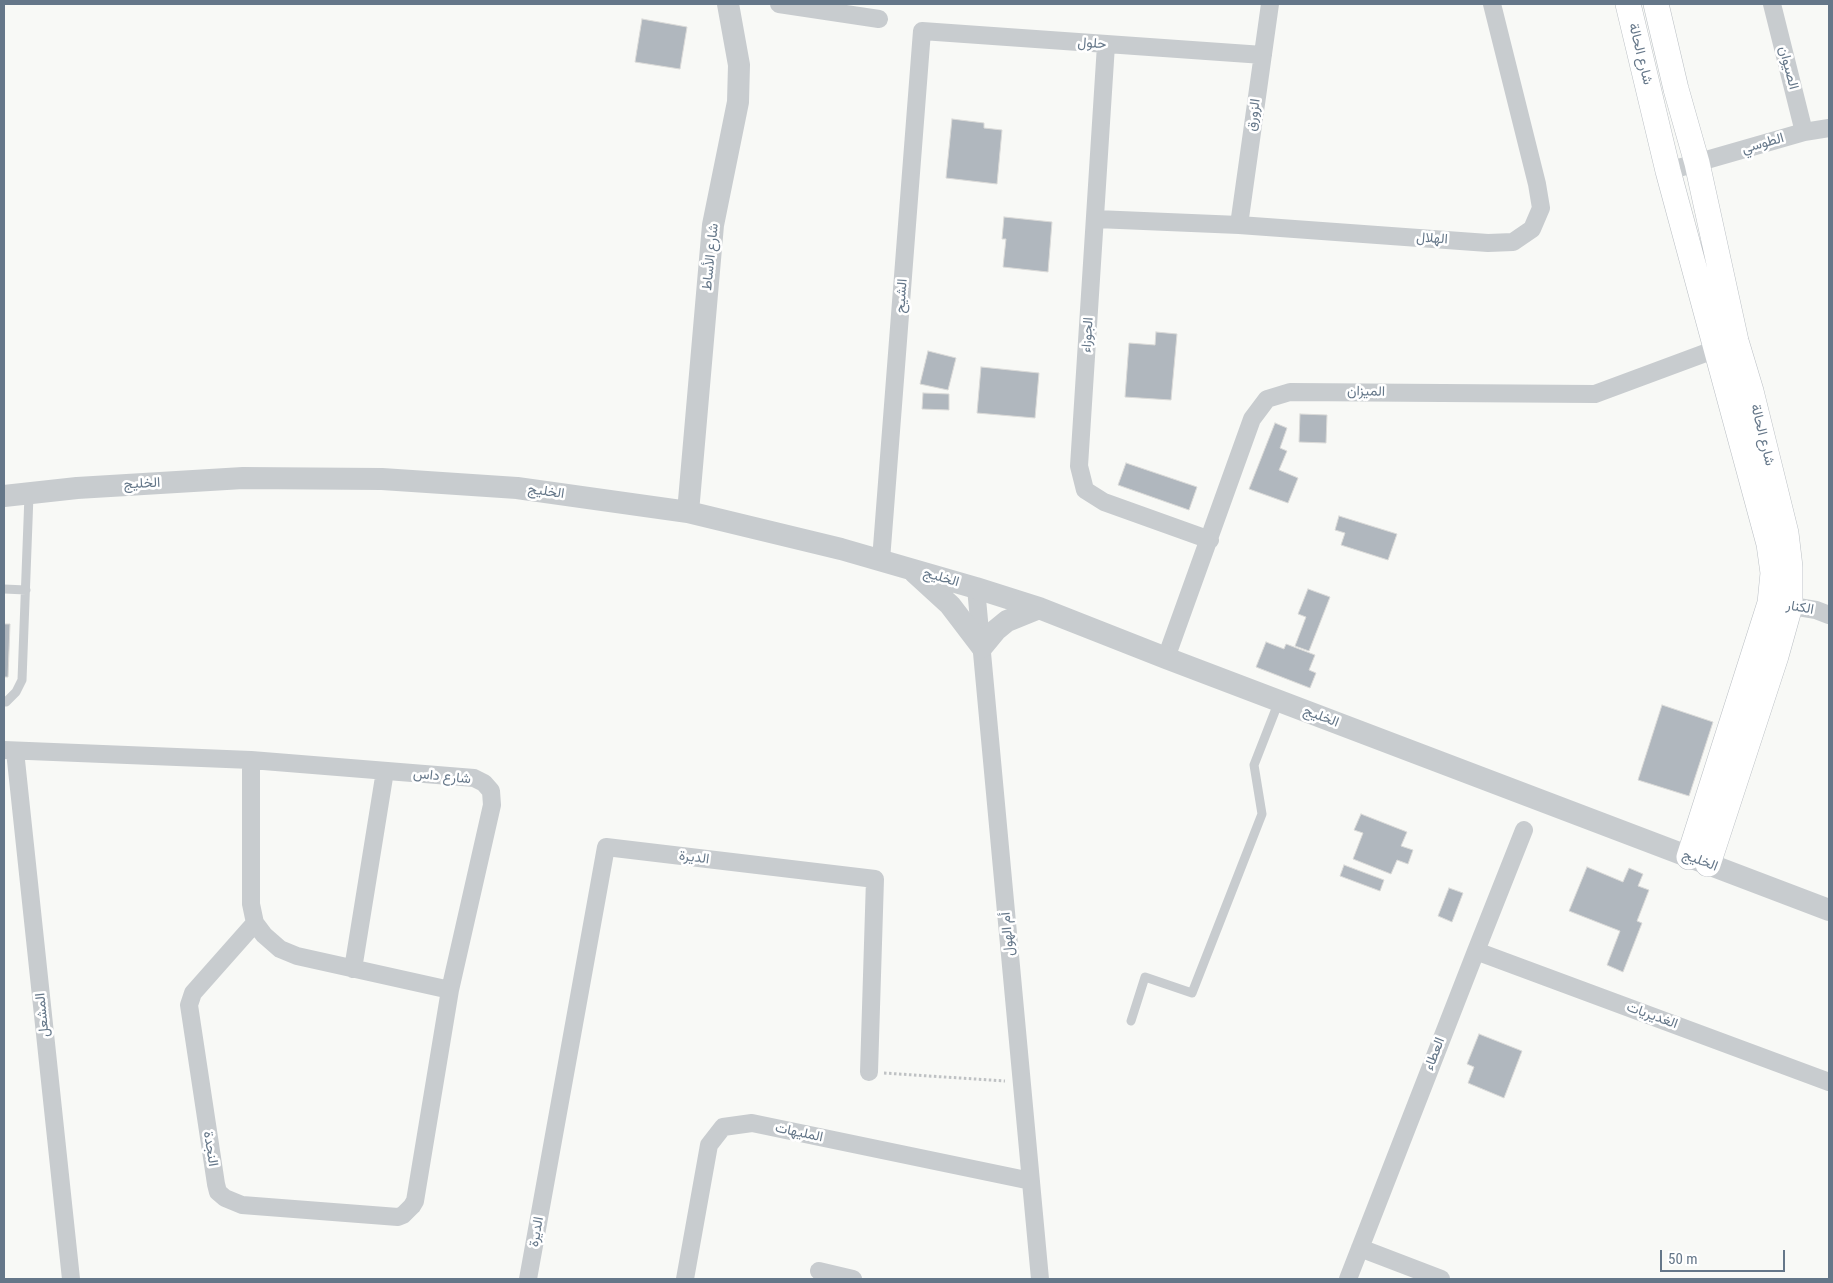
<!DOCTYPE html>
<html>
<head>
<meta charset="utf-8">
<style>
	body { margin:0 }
	#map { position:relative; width:1833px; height:1283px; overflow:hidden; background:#f8f9f6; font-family:"Roboto Condensed",sans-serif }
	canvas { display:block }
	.frame { position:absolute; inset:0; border:5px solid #657789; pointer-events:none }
	.scale { position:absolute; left:1660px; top:1250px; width:125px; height:22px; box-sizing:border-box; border:2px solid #657789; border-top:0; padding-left:6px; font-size:15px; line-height:18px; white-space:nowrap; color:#657789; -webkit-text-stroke:4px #fff; paint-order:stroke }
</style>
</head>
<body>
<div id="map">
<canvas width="1833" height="1283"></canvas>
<div class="frame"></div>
<div class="scale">50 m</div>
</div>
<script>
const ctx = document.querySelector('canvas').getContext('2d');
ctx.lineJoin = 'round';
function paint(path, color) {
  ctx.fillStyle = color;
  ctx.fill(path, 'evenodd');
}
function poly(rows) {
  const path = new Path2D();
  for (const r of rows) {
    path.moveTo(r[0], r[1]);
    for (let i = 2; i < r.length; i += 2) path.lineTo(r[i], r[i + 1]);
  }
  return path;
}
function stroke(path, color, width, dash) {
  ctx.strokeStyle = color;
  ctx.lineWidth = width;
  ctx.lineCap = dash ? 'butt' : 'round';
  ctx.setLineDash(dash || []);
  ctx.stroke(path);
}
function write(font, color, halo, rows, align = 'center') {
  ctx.font = font + ' "Roboto Condensed",Vazirmatn,sans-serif';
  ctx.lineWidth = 5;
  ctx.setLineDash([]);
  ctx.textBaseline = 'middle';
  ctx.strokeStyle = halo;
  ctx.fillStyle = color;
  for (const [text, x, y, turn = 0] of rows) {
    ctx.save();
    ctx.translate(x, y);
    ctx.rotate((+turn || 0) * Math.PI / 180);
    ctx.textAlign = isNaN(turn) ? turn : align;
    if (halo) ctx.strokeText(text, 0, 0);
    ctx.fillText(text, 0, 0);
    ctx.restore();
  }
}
const building = poly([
	[642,19,687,27,680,69,635,62,642,19],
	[952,119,984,123,984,128,1002,130,997,184,946,178,952,119],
	[1004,217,1052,222,1048,272,1003,267,1006,239,1002,239,1004,217],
	[1156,332,1177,334,1171,400,1125,397,1129,343,1155,345,1156,332],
	[928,351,956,358,948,390,920,384,928,351],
	[981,367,1039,373,1035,418,977,413,981,367],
	[923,393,949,394,949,410,922,409,923,393],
	[1300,414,1327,415,1326,443,1299,442,1300,414],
	[1275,423,1287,428,1280,448,1287,451,1279,470,1298,478,1288,503,1249,489,1275,423],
	[1126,463,1197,487,1189,510,1118,485,1126,463],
	[1339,516,1397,534,1388,560,1341,545,1345,533,1335,530,1339,516],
	[1308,589,1330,597,1309,651,1295,646,1306,617,1298,614,1308,589],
	[4,624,10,624,8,677,4,677,4,624],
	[1266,642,1284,649,1286,644,1315,655,1309,670,1316,673,1310,688,1256,667,1266,642],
	[1662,705,1713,722,1689,796,1638,780,1662,705],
	[1361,814,1407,832,1401,846,1413,850,1408,864,1397,860,1391,874,1353,859,1363,833,1354,830,1361,814],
	[1344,865,1384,880,1380,891,1340,876,1344,865],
	[1587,867,1623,882,1629,868,1643,874,1638,886,1649,890,1637,921,1642,923,1623,972,1607,965,1620,931,1569,911,1587,867],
	[1449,888,1463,893,1452,922,1438,916,1449,888],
	[1479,1034,1522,1051,1504,1098,1468,1083,1474,1067,1467,1064,1479,1034]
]);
const path = poly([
	[884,1073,1005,1081]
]);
const service = poly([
	[4,589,26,590],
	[4,701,6,702,16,692,22,680,29,495],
	[1131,1021,1145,977,1192,993,1262,814,1254,765,1279,701]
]);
const minor = poly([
	[779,4,879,19],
	[1772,4,1804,132],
	[1106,45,1079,466,1085,490,1104,502,1210,540],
	[1668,171,1804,132,1829,128],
	[1096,219,1239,225,1488,243,1513,242,1532,229,1541,208,1537,184,1492,4],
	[1239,225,1270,4],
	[881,560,922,31,1263,55],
	[976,588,1040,1279],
	[1780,604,1816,610,1829,615],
	[1166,658,1252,419,1267,399,1290,392,1595,394,1727,345],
	[4,750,251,760,474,778,484,783,491,791,492,805,450,990,415,1201,412,1206,403,1215,398,1217,242,1205,225,1198,218,1192,216,1184,189,1005,193,993,255,923],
	[15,751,71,1279],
	[251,760,251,904,255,923,264,935,280,949,297,956,450,990],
	[1476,951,1829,1082],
	[353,969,385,771],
	[1360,1248,1441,1279],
	[819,1271,853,1279],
	[528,1279,606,847,875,879,869,1072],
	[685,1279,709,1145,723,1127,752,1123,1031,1181],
	[1348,1279,1476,951,1524,830]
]);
const tertiary = poly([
	[4,496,77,488,243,478,382,479,517,488,688,512,841,549,976,588,1039,608,1166,658,1829,910],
	[688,512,713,225,738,102,739,65,728,4],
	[915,573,950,605,982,647,996,630,1007,621,1039,608]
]);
const secondary = poly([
	[1628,4,1668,171,1769,544,1773,573,1770,603,1689,857],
	[1656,4,1676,89,1697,163,1736,341,1751,391,1786,533,1790,567,1790,606,1776,656,1708,864]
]);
const streetNames = [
	["حلول",1092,44,4],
	["شارع الحالة",1640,54,76],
	["الصيوان",1788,68,76],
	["الزورق",1254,115,-82],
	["الطوسي",1763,144,-16],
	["الهلال",1432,239,4],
	["شارع الأساط",711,257,-84],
	["الشيح",902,296,-86],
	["الجوزاء",1088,335,-86],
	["الميزان",1366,392,1],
	["شارع الحالة",1762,435,76],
	["الخليج",142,484,-3],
	["الخليج",546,492,8],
	["الخليج",941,578,16],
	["الكنار",1800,608,10],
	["الخليج",1321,717,21],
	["شارع داس",442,777,6],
	["الديرة",694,858,7],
	["الخليج",1700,861,21],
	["أم الهول",1008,934,-95],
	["المشعل",43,1015,-96],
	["الغديريات",1652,1016,20],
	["العطاء",1435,1054,-69],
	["المليهات",799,1133,12],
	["النجدة",210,1149,81],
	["الديرة",537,1232,-80]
];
paint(building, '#b0b7be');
stroke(building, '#dadad8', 1);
stroke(secondary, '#babfc4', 26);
stroke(path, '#bfc2c4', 3, [2.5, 2.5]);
stroke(service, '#c8cccf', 9);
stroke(minor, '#c8cccf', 18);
stroke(tertiary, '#c8cccf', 22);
stroke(secondary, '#fff', 25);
write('14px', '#657789', '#fff', streetNames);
</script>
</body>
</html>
